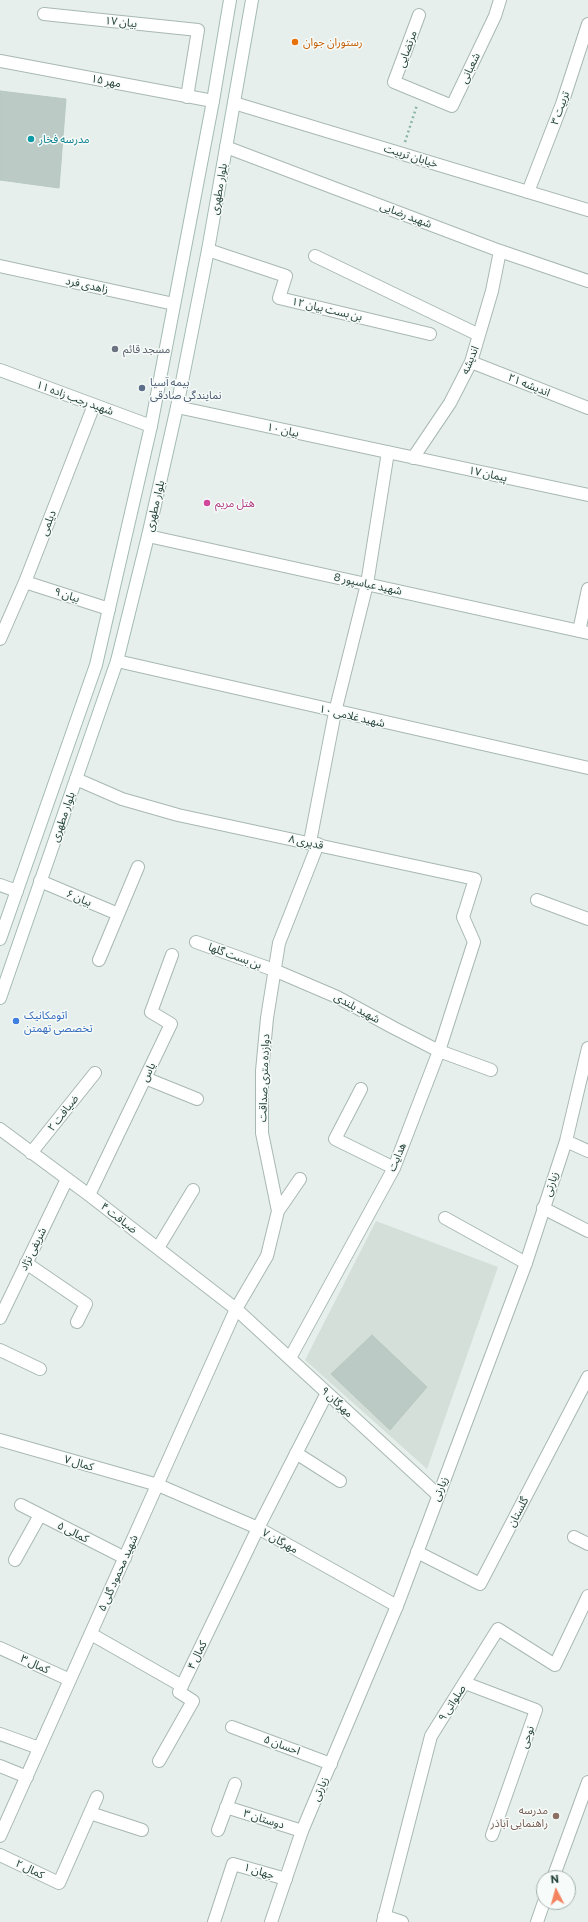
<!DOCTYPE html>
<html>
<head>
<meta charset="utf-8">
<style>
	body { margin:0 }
	#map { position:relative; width:588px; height:1922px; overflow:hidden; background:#e6efeb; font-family:Commissioner,sans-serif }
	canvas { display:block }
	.north { position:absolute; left:536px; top:1870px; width:40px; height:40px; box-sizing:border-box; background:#f7fbf9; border:1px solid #a3b1ad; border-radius:50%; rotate:354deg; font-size:11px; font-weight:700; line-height:16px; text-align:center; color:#24423a }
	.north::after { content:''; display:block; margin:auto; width:14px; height:18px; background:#f4845f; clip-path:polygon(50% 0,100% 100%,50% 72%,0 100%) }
</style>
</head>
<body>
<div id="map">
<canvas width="588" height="1922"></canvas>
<div class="north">N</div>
</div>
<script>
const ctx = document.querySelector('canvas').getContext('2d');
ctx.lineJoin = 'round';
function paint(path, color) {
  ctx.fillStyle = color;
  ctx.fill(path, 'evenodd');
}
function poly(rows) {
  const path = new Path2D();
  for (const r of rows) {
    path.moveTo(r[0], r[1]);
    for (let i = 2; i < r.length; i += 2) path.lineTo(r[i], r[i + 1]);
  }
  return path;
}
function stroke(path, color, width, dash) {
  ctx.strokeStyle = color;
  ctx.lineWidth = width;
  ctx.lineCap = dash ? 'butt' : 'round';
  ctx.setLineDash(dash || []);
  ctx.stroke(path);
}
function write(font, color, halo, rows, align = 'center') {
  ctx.font = font + ' Commissioner,"Noto Sans Arabic",sans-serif';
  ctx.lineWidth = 3;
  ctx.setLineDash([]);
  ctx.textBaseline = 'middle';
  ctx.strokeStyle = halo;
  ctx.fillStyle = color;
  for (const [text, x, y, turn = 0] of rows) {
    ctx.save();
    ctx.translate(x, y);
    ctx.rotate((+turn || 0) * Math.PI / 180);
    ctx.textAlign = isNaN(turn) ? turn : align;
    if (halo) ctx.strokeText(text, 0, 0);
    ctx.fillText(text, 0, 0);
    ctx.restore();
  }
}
const built = poly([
	[376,1221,498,1267,427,1469,305,1360]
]);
const building = poly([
	[0,91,66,99,59,188,0,180,0,91],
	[372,1335,427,1387,390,1430,331,1374,372,1335]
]);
const path = poly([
	[405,142,417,105]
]);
const minor = poly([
	[44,14,198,30,187,97],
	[419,15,394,82,452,106,495,16,500,0],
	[226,147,500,251,588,281],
	[528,192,562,104,588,24],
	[208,250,286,276,279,298,430,334],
	[315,256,479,335],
	[0,266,174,304],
	[471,362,588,408],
	[0,370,151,426],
	[177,407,588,495],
	[413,458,450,403,471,362,492,291,500,251],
	[148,536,588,633],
	[25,582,109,609],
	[579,631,588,589],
	[0,639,25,582,94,405],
	[117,661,588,768],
	[76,779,122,799,178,815,475,879,463,917,474,942,439,1051,394,1168,290,1358],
	[310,842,335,712,367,584,388,452],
	[40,881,118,914],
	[0,885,17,891],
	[537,900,588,919],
	[196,942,274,970,337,997,394,1028,439,1051,491,1070],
	[99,960,138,867],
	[145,1078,197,1099],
	[361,1089,335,1139,394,1168],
	[0,1129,89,1195,236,1309,438,1495],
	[31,1153,95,1073],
	[89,1195,171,1024,151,1012,172,955],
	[543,1208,588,1231],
	[278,1211,300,1179],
	[445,1218,526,1263],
	[158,1248,193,1190],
	[26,1263,86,1304,77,1322],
	[0,1318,67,1179],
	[0,1350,40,1369],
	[0,1440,158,1485,258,1528,397,1606],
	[296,1453,340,1481],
	[21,1505,125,1558],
	[574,1537,588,1544],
	[417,1552,480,1584,588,1377],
	[15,1560,40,1515],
	[91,1634,182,1686],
	[0,1648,70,1680],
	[465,1683,536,1710,492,1835],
	[232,1727,331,1764],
	[0,1734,39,1748],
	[159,1761,193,1701,179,1692,258,1528,327,1393],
	[0,1766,27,1777],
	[226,1807,302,1831],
	[90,1813,142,1830],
	[218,1830,235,1784],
	[0,1836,236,1309,267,1256,278,1211,262,1133,262,1071,267,1018,279,943,318,844],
	[0,1855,59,1883,97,1797],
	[553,1878,588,1782],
	[384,1916,402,1922],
	[214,1922,233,1864,286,1879],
	[383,1922,431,1736,498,1629,555,1665,588,1596],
	[537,1922,544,1902]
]);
const tertiary = poly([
	[0,61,213,101],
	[234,103,588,210],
	[566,1141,588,1151],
	[271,1922,302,1831,397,1606,526,1263,566,1141,588,1048]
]);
const secondary = poly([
	[0,939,96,665,151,426,213,101,230,0],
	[0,998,117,661,148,536,177,407,208,250,252,0]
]);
const markers = [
	[295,42,4,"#e8710a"],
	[31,139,4,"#0f9aa8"],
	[115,349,4,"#6b7280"],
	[142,388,4,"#5c6f8a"],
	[207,503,4,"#d1479c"],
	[16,1021,4,"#3f7fe0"],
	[556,1816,4,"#8d6e63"]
];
const streetNames = [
	["بیان ۱۷",121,22,6],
	["مرتضایی",407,49,-70],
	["شعبانی",470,68,-64],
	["مهر ۱۵",106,81,11],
	["تربیت ۳",560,108,-70],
	["خیابان تربیت",411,156,17],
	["بلوار مطهری",219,189,-80],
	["شهید رضایی",406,215,21],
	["زاهدی فرد",87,285,12],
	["بن بست بیان ۱۲",327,309,13],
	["اندیشه",470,360,-68],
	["اندیشه ۲۱",529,385,22],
	["شهید رجب زاده ۱۱",75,398,20],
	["بیان ۱۰",283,430,12],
	["پیمان ۱۷",488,474,12],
	["بلوار مطهری",155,506,-77],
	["دیلمی",48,523,-69],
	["شهید عباسپور 8",368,584,12],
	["بیان ۹",67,595,18],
	["شهید غلامی ۱۰",352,716,13],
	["بلوار مطهری",63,817,-71],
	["قدیری ۸",306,842,12],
	["بیان ۶",79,898,23],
	["بن بست گلها",235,956,20],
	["شهید بلندی",357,1008,29],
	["یاس",148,1072,-64],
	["دوازده متری صداقت",264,1078,-88],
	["ضیافت ۲",63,1113,-52],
	["هدایت",397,1157,-67],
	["زیارتی",551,1184,-72],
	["ضیافت ۴",119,1218,38],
	["شریفی نژاد",33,1249,-64],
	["مهرگان ۹",337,1402,43],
	["کمال ۷",79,1463,16],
	["زیارتی",440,1489,-69],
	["گلستان",518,1512,-62],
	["کمالی ۵",73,1532,27],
	["مهرگان ۷",280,1541,29],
	["شهید محمود گلی ۵",118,1573,-66],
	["کمال ۴",197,1655,-64],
	["کمال ۳",35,1664,25],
	["صلواتی ۹",452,1703,-57],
	["نوحی",527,1737,-71],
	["احسان ۵",282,1745,20],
	["زیارتی",320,1789,-67],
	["دوستان ۳",264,1819,17],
	["کمال ۲",30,1869,26],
	["جهان ۱",259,1871,17]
];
const foodNames = [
	["رستوران جوان",303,42]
];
const cultureNames = [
	["مدرسه فخار",39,139]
];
const worshipNames = [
	["مسجد قائم",123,349]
];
const serviceNames = [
	["بیمه آسیا",150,382],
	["نمایندگی صادقی",150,395]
];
const hotelNames = [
	["هتل مریم",215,503]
];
const shopNames = [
	["اتومکانیک",24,1015],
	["تخصصی تهمتن",24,1028]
];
const educationNames = [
	["مدرسه",548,1810],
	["راهنمایی آباذر",548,1823]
];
paint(built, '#d4dfda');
paint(building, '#bbcac4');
stroke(building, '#b8c9c2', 1);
stroke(minor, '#a8b8b2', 14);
stroke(tertiary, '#a8b8b2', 14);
stroke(secondary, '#a4bbb3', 14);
stroke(path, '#86b3a5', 2.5, [2, 3]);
stroke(minor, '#fff', 12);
stroke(tertiary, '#fff', 12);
stroke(secondary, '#fff', 12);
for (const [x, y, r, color] of markers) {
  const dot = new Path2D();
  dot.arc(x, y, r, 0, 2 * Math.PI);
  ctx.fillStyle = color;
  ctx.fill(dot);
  stroke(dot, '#f7fbf9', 1.5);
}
write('11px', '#24423a', '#f7fbf9', streetNames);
write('11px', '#c56008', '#f7fbf9', foodNames, 'left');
write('11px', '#0d838f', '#f7fbf9', cultureNames, 'left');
write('11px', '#5b616d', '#f7fbf9', worshipNames, 'left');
write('11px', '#4e5e75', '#f7fbf9', serviceNames, 'left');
write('11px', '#b23c85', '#f7fbf9', hotelNames, 'left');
write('11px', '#366cbe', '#f7fbf9', shopNames, 'left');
write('11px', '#785e54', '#f7fbf9', educationNames, 'right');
</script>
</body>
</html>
